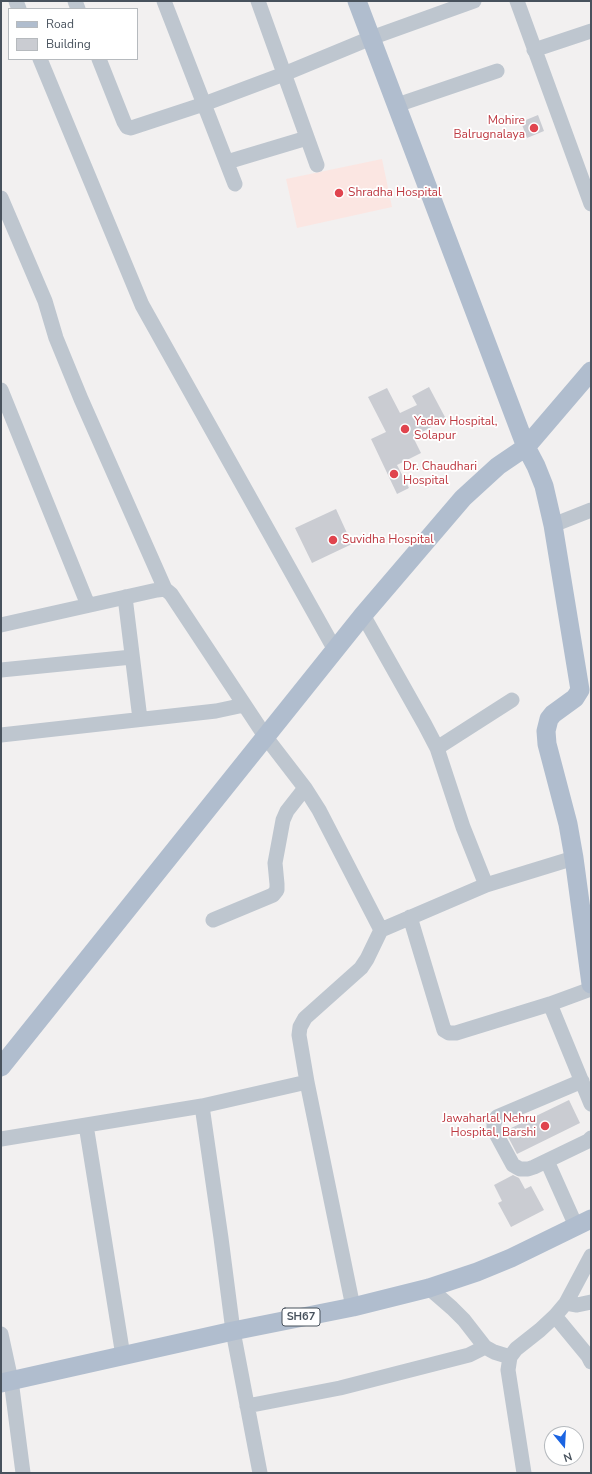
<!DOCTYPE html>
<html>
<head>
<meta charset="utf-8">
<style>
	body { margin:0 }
	#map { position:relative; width:592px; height:1474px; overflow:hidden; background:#f2f0f0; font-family:"Nunito Sans",sans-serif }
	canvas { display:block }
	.frame { position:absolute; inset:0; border:2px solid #48525d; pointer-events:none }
	.legend { position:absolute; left:8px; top:8px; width:130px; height:52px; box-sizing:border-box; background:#fff; border:1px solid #b6babe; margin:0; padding:5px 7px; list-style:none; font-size:12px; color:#48525d }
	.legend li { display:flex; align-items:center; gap:8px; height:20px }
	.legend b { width:20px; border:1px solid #b6babe }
	.north { position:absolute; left:544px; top:1426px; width:40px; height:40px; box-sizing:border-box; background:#fff; border:1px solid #b6babe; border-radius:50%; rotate:162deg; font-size:11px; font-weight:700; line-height:16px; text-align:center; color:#48525d }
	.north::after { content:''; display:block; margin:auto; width:14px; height:18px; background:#1b64e2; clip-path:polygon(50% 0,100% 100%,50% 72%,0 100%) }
</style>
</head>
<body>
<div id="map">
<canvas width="592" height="1474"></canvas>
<div class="frame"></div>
<ul class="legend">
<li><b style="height:5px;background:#b0bdce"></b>Road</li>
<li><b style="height:11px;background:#caccd2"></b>Building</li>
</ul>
<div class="north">N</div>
</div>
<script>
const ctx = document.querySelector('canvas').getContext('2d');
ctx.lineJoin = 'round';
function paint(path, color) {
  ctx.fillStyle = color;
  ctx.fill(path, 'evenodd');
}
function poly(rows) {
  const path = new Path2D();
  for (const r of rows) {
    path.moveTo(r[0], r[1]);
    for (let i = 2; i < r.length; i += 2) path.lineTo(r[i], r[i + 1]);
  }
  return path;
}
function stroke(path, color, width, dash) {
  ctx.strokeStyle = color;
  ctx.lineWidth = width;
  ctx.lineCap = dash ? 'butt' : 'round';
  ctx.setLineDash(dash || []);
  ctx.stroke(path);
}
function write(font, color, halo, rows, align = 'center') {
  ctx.font = font + ' "Nunito Sans",sans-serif';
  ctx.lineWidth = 3.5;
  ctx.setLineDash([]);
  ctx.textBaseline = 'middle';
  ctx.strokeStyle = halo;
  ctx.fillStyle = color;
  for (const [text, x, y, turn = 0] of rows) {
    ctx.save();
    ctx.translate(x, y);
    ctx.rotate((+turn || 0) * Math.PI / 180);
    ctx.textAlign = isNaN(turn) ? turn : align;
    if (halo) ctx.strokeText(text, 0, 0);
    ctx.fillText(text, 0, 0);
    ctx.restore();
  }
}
const medical = poly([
	[382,159,392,207,297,228,286,179]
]);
const building = poly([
	[538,115,544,131,527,138,521,122],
	[429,387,446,419,413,437,421,453,397,465,409,488,397,494,371,439,386,432,368,397,387,388,400,413,417,405,412,396],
	[336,509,352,544,312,563,295,528],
	[569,1100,580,1123,517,1154,505,1131],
	[513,1175,519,1178,525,1189,531,1186,544,1210,511,1227,498,1203,502,1201,494,1185]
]);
const minor = poly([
	[16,1,19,9],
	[75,1,78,9],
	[164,1,235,184],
	[258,1,317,165],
	[517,1,591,204],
	[534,50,591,31],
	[40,59,142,305,335,650],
	[99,59,124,122,127,127,131,128,204,104,284,74,371,38,474,1],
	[397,105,497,71],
	[227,162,307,138],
	[1,198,45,301,56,338,81,399,165,589],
	[1,390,88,605],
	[553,525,591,510],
	[125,597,140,719],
	[363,615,425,725,437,748,463,827,486,885],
	[1,625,157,590,165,589,171,594,265,736,305,788,319,810,381,930],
	[1,670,132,657],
	[1,735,216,711,244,705],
	[437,748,512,700],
	[410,917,444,1030,449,1033,456,1033,550,1004,591,989],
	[213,920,273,895,277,890,277,884,275,863,283,820,287,811,305,788],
	[550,1004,591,1104],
	[582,1081,497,1117,494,1123,494,1130,513,1165,520,1169,528,1169,534,1167,588,1141,591,1138],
	[307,1082,299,1035,300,1027,305,1018,361,968,367,959,381,930,486,885,574,858],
	[202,1106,307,1082,353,1307],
	[86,1125,123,1356],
	[1,1139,202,1106,221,1238,233,1331,260,1473],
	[547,1161,576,1226],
	[429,1288,452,1308,464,1320,485,1347,494,1352,510,1357],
	[566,1303,577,1305,591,1302],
	[555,1316,588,1356,591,1362],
	[1,1334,11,1380,23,1473],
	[247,1406,340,1388,469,1355,485,1347],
	[524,1473,508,1370,510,1357,516,1349,540,1330,555,1316,566,1303,591,1256]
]);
const major = poly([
	[357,1,526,447,536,466,544,486,553,525,580,690,575,698,553,714,549,719,546,731,547,744,568,824,574,858,591,984],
	[1,1067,363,615,463,498,498,466,526,447,591,371],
	[1,1383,233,1331,353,1307,429,1288,477,1272,511,1258,591,1219]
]);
const markers = [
	[534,128,5,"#e0444e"],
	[339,193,5,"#e0444e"],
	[405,429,5,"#e0444e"],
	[394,474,5,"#e0444e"],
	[333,540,5,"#e0444e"],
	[545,1126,5,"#e0444e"]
];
const shields = [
	[301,1317,38]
];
const shieldNames = [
	["SH67",301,1317]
];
const healthNames = [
	["Mohire",525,121,"right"],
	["Balrugnalaya",525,135,"right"],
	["Shradha Hospital",348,193],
	["Yadav Hospital,",414,422],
	["Solapur",414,436],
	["Dr. Chaudhari",403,467],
	["Hospital",403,481],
	["Suvidha Hospital",342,540],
	["Jawaharlal Nehru",536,1119,"right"],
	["Hospital, Barshi",536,1133,"right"]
];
paint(medical, '#fbe6e2');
paint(building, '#caccd2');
stroke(minor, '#bec6cf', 15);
stroke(major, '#b0bdce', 19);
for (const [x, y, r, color] of markers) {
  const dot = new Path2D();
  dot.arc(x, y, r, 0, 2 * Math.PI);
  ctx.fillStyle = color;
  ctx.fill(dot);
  stroke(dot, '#fff', 1.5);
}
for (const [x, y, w] of shields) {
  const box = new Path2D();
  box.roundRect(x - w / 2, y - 9, w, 18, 3);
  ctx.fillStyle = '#fff';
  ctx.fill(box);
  stroke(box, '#48525d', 1);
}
write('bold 11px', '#48525d', null, shieldNames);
write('12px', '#be3a42', '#fff', healthNames, 'left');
</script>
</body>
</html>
